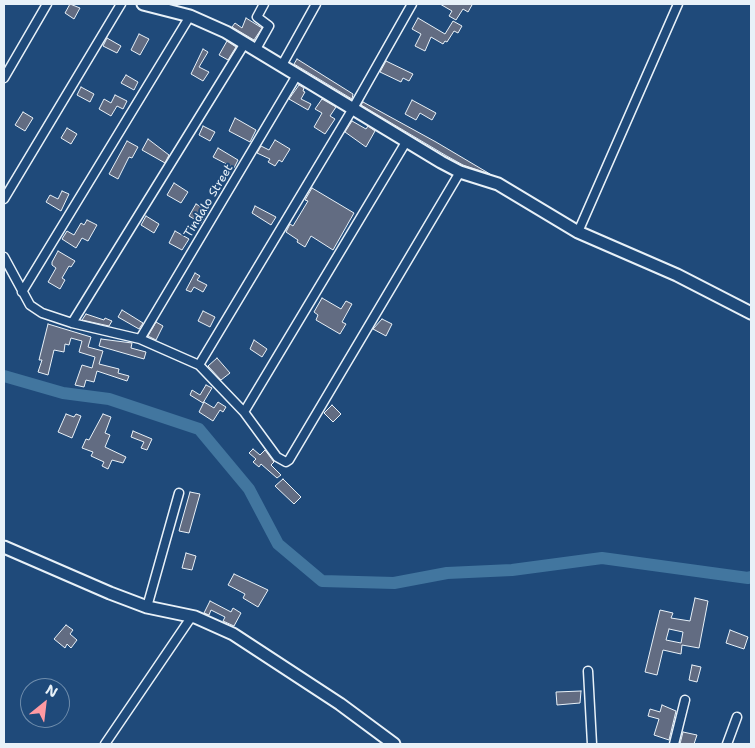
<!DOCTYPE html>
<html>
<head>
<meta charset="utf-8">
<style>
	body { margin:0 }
	#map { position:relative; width:755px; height:748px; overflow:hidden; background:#1f4a7a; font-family:"Shantell Sans",sans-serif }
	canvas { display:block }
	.frame { position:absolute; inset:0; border:5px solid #e8f1f8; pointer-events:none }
	.north { position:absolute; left:20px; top:678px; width:50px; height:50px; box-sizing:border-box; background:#1f4a7a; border:1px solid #6f8dac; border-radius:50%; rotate:29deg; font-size:14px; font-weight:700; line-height:20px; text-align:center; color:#e8f1f8 }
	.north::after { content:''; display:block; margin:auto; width:18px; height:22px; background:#ff9aa2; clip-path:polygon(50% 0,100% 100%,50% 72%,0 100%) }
</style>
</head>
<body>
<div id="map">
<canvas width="755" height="748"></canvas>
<div class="frame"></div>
<div class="north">N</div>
</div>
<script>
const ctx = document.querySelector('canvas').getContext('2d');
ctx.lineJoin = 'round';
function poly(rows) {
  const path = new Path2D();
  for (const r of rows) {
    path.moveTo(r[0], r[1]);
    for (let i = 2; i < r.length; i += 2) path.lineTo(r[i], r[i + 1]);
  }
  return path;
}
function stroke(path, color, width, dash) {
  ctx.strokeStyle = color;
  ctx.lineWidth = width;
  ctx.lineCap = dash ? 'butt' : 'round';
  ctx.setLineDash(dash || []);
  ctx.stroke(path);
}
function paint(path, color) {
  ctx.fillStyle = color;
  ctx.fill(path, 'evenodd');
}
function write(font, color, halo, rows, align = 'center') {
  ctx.font = font + ' "Shantell Sans",sans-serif';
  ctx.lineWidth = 4;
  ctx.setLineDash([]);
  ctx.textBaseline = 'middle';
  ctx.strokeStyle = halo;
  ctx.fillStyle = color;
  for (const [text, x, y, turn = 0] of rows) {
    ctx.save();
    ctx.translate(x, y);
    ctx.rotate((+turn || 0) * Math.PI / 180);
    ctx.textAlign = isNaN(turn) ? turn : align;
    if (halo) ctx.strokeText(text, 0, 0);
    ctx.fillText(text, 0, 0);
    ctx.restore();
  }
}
const river = poly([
	[4,376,63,393,109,399,199,429,249,489,278,544,322,581,394,583,447,573,512,570,602,558,748,578,751,577]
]);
const building = poly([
	[70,4,80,8,74,19,65,13,70,4],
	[440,4,469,4,472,5,468,12,463,9,456,20,449,16,452,11,440,4],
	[246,18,262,28,254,40,232,27,235,23,242,28,246,18],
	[418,18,445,34,453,21,462,26,458,33,454,31,447,42,445,41,443,44,431,37,425,51,415,46,421,34,412,29,418,18],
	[139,34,149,39,140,55,131,50,139,34],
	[107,38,121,46,117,53,103,46,107,38],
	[227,41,236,47,228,60,219,55,227,41],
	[203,49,208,52,199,67,209,72,203,81,191,74,203,49],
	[297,59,353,94,352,99,294,64,297,59],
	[386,61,413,74,409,81,403,78,401,82,380,72,386,61],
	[126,75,138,82,134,90,121,83,126,75],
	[299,85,304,88,303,91,305,92,301,99,311,104,308,110,289,99,299,85],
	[81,87,94,94,90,102,77,95,81,87],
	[115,95,127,101,123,109,117,106,111,116,99,109,104,99,111,103,115,95],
	[322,99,336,107,330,116,335,119,325,134,314,127,322,113,315,109,322,99],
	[412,100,436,113,432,120,420,113,416,120,405,114,412,100],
	[363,102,436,142,490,174,463,165,445,155,361,105,363,102],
	[23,112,33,118,25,131,15,125,23,112],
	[235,118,256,130,250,142,229,131,235,118],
	[352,121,366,129,368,126,375,131,366,147,345,132,352,121],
	[203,126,215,132,210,141,199,135,203,126],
	[67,128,77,134,71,144,61,138,67,128],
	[148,139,169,155,165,163,142,150,148,139],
	[275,140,290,149,282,162,279,160,275,166,268,162,270,159,257,153,261,146,269,150,275,140],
	[127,141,138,147,132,158,129,157,118,179,109,174,127,141],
	[218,148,238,160,234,168,213,157,218,148],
	[174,183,188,192,181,203,167,195,174,183],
	[312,188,354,213,333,250,311,236,305,247,297,242,298,240,286,232,290,224,293,226,308,201,305,200,312,188],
	[62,191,69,194,61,211,46,202,50,195,58,199,62,191],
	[196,204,208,211,201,223,189,216,196,204],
	[255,206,276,217,271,225,252,213,255,206],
	[146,216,159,224,154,233,141,225,146,216],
	[87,220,97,225,88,241,82,238,76,248,62,239,67,231,74,235,81,223,84,225,87,220],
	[175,231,189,239,182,250,169,243,175,231],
	[58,251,75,261,71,267,69,266,62,278,65,280,60,289,48,282,56,268,52,265,52,262,58,251],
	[195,273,200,276,197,280,207,285,203,292,194,287,191,292,186,290,195,273],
	[322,298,341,309,346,301,352,304,342,322,346,324,340,334,316,320,318,315,314,312,322,298],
	[122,310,143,323,139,329,118,317,122,310],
	[203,311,215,317,210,327,198,321,203,311],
	[86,314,104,320,105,318,112,321,109,326,82,320,86,314],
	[382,319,392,324,386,336,373,329,382,319],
	[156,322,163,326,156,340,148,336,156,322],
	[48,324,91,337,88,347,103,351,99,364,119,369,118,373,129,376,127,381,97,371,94,382,86,380,84,387,75,385,82,365,92,368,95,357,79,352,82,341,71,338,69,345,65,344,64,352,54,350,48,375,38,372,42,360,39,360,48,324],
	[101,339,132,343,131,348,146,352,144,359,99,346,101,339],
	[254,340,267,349,262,357,250,349,254,340],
	[217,358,230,373,221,380,208,366,217,358],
	[206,385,212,388,203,403,190,395,192,390,200,395,206,385],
	[204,402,214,408,218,402,226,407,223,412,220,410,213,421,199,412,204,402],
	[332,405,341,414,333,422,324,413,332,405],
	[66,414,74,417,76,414,81,416,72,438,58,432,66,414],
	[103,414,111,417,105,433,110,435,105,447,126,457,123,463,112,460,108,469,102,466,104,462,91,456,93,452,82,448,86,439,89,440,103,414],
	[133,431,152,439,147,450,141,448,144,442,131,437,133,431],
	[253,449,260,455,265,450,274,462,271,465,281,475,277,478,261,464,259,467,253,462,256,459,249,453,253,449],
	[283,479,301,497,294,504,275,486,283,479],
	[190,492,200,494,189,533,179,531,190,492],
	[186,553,196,556,192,570,182,568,186,553],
	[234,574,268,590,258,607,243,598,245,594,228,585,234,574],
	[695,598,708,601,699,648,682,645,681,654,663,650,657,675,645,672,660,610,673,613,671,618,690,621,695,598],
	[669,629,683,632,681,643,666,640,669,629],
	[210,601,231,612,233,608,241,613,234,626,223,621,225,617,211,610,209,615,204,613,210,601],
	[66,625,73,630,70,634,77,640,71,648,67,644,65,648,54,639,66,625],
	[730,630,748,637,744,649,726,643,730,630],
	[692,665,701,667,697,682,689,680,692,665],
	[581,691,580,703,557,705,556,692,581,691],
	[662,705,676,711,669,740,654,735,659,719,648,716,650,709,660,712,662,705],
	[683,732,697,735,694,744,680,744,683,732]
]);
const street = poly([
	[256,49,269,26,257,17,264,4],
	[282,65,316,4],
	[4,78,47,4],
	[4,199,121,4],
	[578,232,678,4],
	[4,257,30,305,42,313,72,323,140,339,199,365,244,412,277,457,286,462,289,460,460,172],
	[22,292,190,16],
	[72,323,245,43],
	[140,339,297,75],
	[199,365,352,110,412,4],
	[244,412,406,142],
	[147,607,179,493],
	[588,671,592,744],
	[105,744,192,616],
	[674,744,685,700],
	[727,744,737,717]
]);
const secondary = poly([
	[143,4,190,16,226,32,441,162,460,172,498,184,578,232,677,275,751,313],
	[4,547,110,593,147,607,195,617,233,634,340,704,394,744]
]);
const streetNames = [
	["Tindalo Street",209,201,-59]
];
stroke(river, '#42769f', 12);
paint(building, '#626c82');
stroke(building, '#e8f1f8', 1);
stroke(street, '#e8f1f8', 11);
stroke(secondary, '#e8f1f8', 15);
stroke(street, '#1f4a7a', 8);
stroke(secondary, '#1f4a7a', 11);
write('12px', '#e8f1f8', '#1f4a7a', streetNames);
</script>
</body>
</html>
